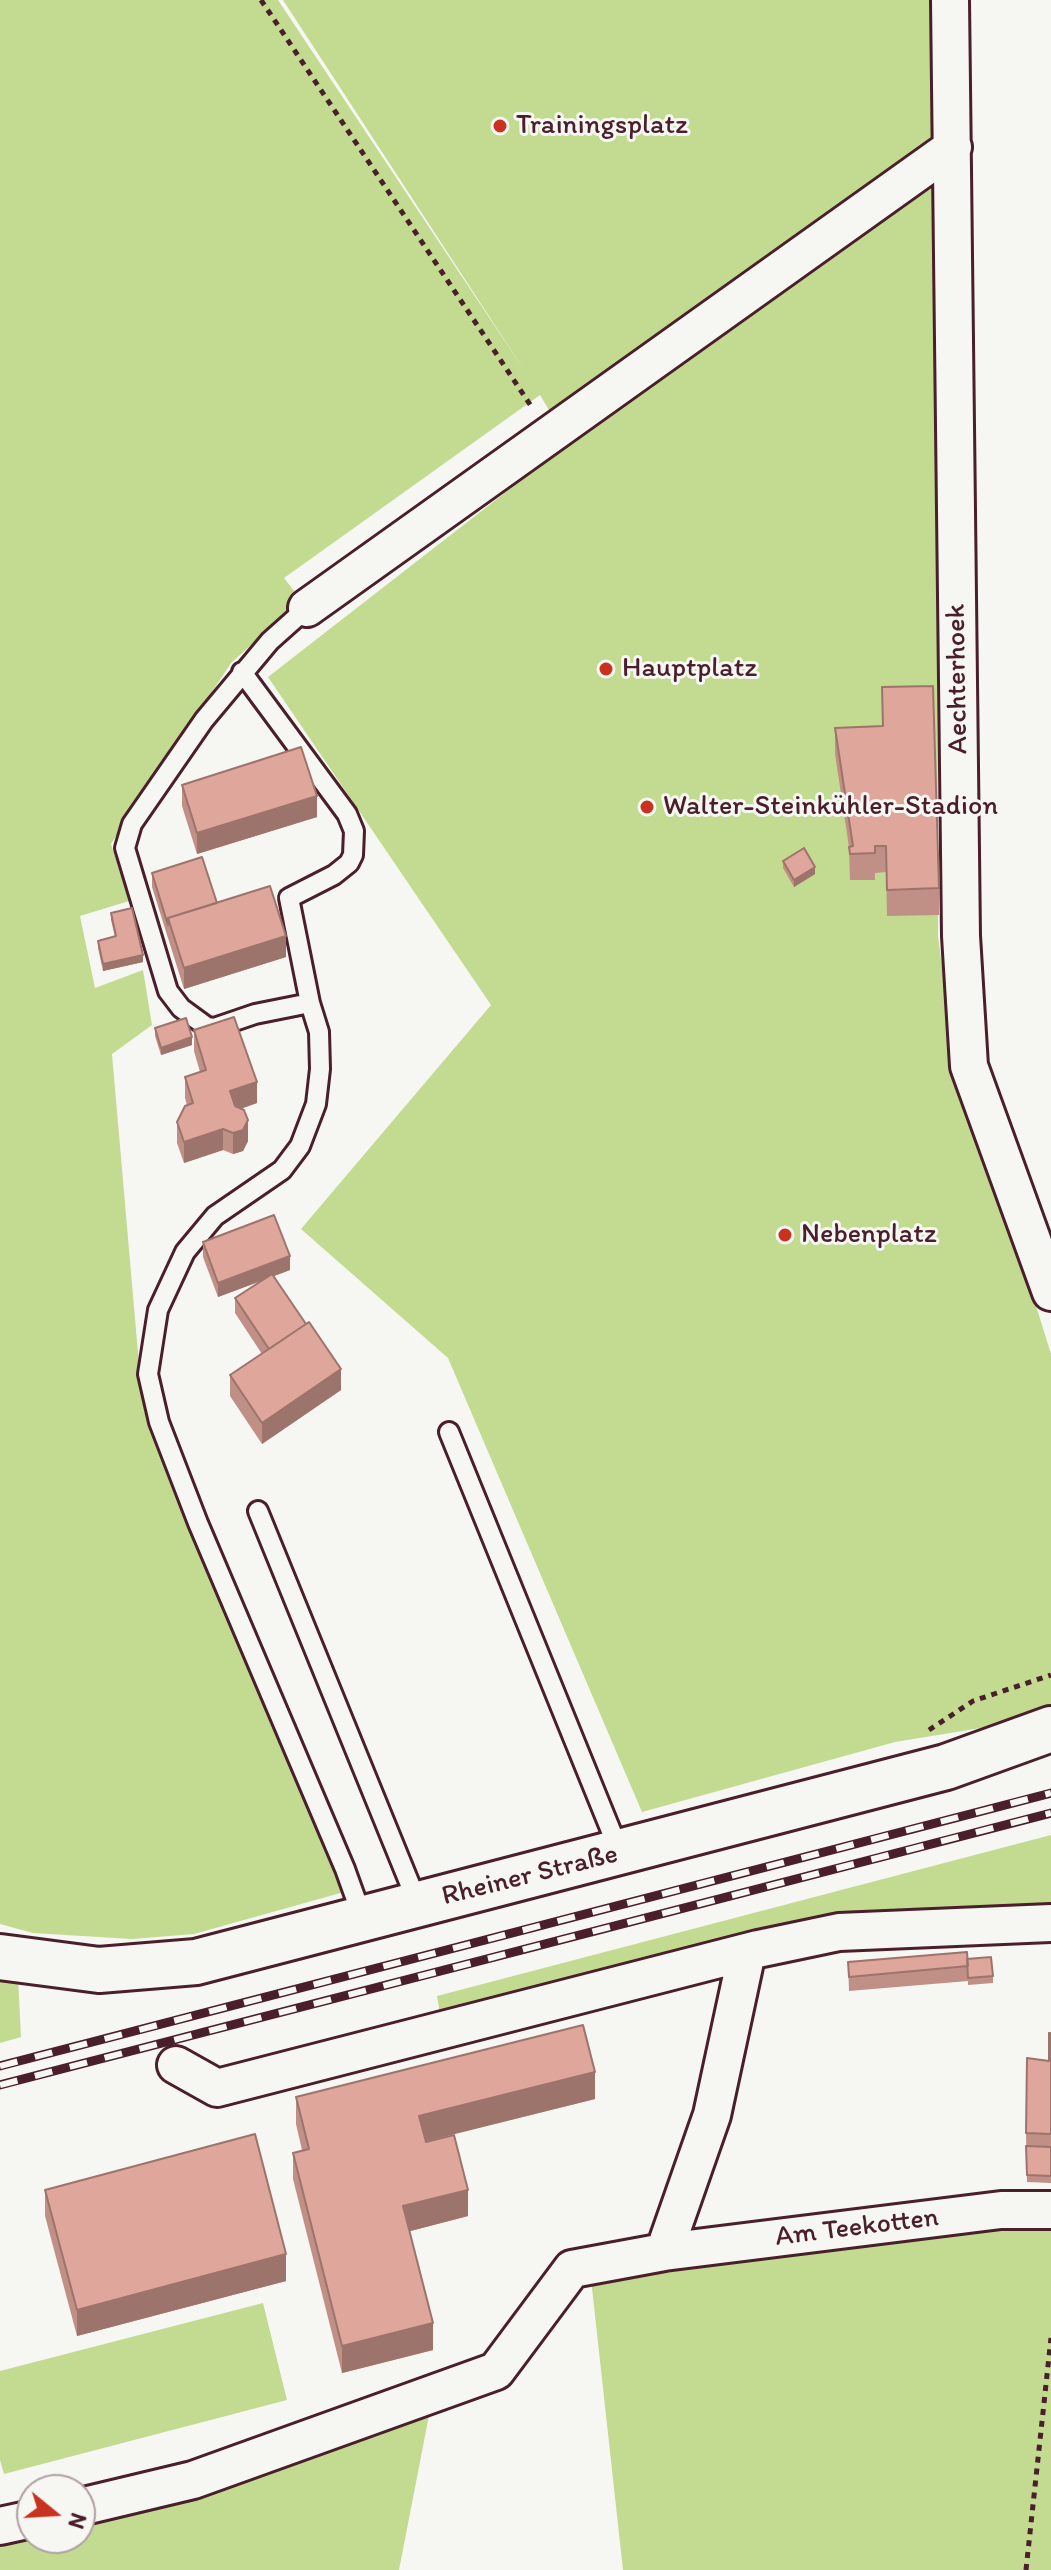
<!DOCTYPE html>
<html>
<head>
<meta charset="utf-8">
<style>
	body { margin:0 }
	#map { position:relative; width:1051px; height:2570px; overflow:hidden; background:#f6f6f2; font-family:Itim,sans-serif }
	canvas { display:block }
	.north { position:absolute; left:16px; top:2474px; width:80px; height:80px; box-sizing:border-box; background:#f6f6f2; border:2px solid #b1a0a2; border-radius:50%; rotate:108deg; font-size:22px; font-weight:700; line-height:32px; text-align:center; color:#4a1f2b }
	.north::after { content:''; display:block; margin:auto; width:28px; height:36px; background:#c8321e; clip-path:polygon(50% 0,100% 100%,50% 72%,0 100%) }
</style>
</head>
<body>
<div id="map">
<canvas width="1051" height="2570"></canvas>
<div class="north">N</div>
</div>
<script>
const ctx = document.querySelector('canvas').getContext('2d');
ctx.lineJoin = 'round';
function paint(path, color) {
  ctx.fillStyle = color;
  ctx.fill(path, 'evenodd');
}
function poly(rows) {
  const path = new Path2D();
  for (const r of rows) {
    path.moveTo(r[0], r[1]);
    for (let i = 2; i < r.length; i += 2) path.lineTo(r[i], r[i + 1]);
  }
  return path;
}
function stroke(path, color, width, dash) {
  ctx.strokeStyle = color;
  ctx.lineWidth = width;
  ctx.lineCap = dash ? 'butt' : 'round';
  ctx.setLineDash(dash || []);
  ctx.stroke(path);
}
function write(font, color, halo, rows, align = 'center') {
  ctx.font = font + ' Itim,sans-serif';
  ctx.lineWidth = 6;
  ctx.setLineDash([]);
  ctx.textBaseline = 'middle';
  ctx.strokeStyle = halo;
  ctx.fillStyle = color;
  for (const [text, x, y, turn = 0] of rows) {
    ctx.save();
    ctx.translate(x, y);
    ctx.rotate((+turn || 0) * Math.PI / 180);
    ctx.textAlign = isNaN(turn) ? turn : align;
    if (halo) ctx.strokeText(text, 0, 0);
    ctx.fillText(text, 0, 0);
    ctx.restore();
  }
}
const green = poly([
	[0,0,278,0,526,373,283,0,936,0,938,936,950,1028,1051,1354,1051,1725,1048,1717,895,1742,642,1812,448,1358,301,1229,491,1005,268,677,569,443,540,395,284,578,301,600,231,663,111,844,129,901,80,916,95,988,143,970,152,1025,112,1054,140,1376,151,1420,344,1892,194,1934,132,1939,33,1933,0,1924],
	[1051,1835,1051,1913,836,1926,441,2020,437,1996],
	[0,1974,18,1978,21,2037,0,2043],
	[1000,2223,1051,2227,1051,2570,623,2570,591,2279],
	[263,2303,287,2400,4,2474,0,2460,0,2371],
	[431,2405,399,2570,0,2570,0,2539,32,2532,32,2538,80,2538,80,2520]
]);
const path = poly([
	[261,0,533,409],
	[929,1730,973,1701,1051,1675],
	[1026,2570,1051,2338]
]);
const lane = poly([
	[307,608,270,641,204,720,132,824,125,848,168,991,181,1008,207,1027,214,1028,255,1014,310,1003,319,1032,320,1069,316,1104,300,1146,282,1170,215,1216,185,1252,158,1310,148,1374,159,1422,198,1523,345,1869,363,1919],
	[242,672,347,814,354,831,353,855,349,863,334,875,289,898,310,1003],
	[449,1432,620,1853],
	[258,1511,418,1904]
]);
const street = poly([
	[950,0,961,936,969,1066,1051,1292],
	[307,608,953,147],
	[176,2065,217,2088,758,1949,839,1932,1051,1923],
	[664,2252,712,2115,747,1952],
	[80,2507,193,2480,496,2371,572,2269,664,2252,1001,2210,1051,2210],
	[0,2526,32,2519]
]);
const secondary = poly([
	[0,1957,99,1970,196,1962,946,1767,1051,1729]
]);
const rail = poly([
	[0,2066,1051,1793],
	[0,2085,1051,1813]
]);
const wall = poly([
	[882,687,939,888,939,915,887,916,886,872,875,873,875,880,850,880,849,847,835,754,835,728,882,726],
	[182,785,317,817,197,854,182,806],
	[783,861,815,874,794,887,783,868],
	[152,873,217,903,286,957,184,989,152,887],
	[111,913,143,962,103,971,98,948,98,941,115,937,111,920],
	[155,1028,192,1045,161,1055,155,1036],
	[194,1030,257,1103,241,1109,248,1141,243,1151,233,1154,223,1150,184,1163,177,1143,177,1122,187,1105,185,1098,185,1077,200,1072,194,1051],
	[203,1242,290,1270,274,1276,341,1390,262,1444,230,1396,230,1375,262,1354,235,1313,235,1298,261,1281,218,1297,203,1257],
	[967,1959,993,1976,993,1983,968,1985,968,1977,968,1981,849,1991,848,1962],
	[1051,2033,1051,2183,1027,2182,1026,2133,1049,2061],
	[296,2097,595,2099,425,2141,468,2216,410,2231,433,2350,342,2373,293,2179,293,2153,302,2150,296,2124],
	[45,2190,286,2281,77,2336,45,2216]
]);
const shadedWall = poly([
	[317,796,317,817,197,854,197,833],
	[815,867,815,874,794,887,794,880],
	[286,936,286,957,184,989,184,968],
	[143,955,143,962,103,971,103,964],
	[192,1037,192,1045,161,1055,161,1048],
	[257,1082,257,1103,230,1112,230,1091],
	[248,1120,248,1141,243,1151,233,1154,233,1133],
	[223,1129,223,1150,184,1163,184,1142],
	[290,1256,290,1270,218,1297,218,1283],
	[341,1369,341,1390,262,1444,262,1423],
	[595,2072,595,2099,419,2143,419,2116],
	[468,2190,468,2216,403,2233,403,2206],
	[286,2254,286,2281,77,2336,77,2310],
	[433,2323,433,2350,342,2373,342,2346]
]);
const building = poly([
	[933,686,939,888,887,890,886,846,875,846,875,853,850,854,849,847,853,846,835,728,883,726,882,687,933,686],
	[301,747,317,796,197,833,182,785,301,747],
	[804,848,815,867,794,880,783,861,804,848],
	[202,857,217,903,168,918,168,925,152,873,202,857],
	[270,886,286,936,184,968,168,918,270,886],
	[132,908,143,955,103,964,98,941,116,936,111,913,132,908],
	[234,1017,257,1082,230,1091,235,1106,244,1110,248,1120,243,1130,233,1133,223,1129,184,1142,177,1122,185,1106,193,1103,185,1077,206,1070,194,1030,234,1017],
	[186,1018,192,1037,161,1048,155,1028,186,1018],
	[274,1215,290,1256,218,1283,203,1242,274,1215],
	[272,1274,306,1324,269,1349,235,1298,272,1274],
	[309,1322,341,1369,262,1423,230,1375,309,1322],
	[967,1952,968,1966,849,1977,848,1962,967,1952],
	[991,1957,993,1976,968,1978,967,1959,991,1957],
	[583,2025,595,2072,419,2116,426,2142,454,2135,468,2190,403,2206,433,2323,342,2346,293,2153,309,2149,296,2097,583,2025],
	[1049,2033,1051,2033,1051,2134,1026,2133,1027,2058,1049,2061,1049,2033],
	[255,2134,286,2254,77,2310,45,2190,255,2134],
	[1026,2146,1051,2147,1051,2176,1027,2175,1026,2146]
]);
const markers = [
	[500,126,8,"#c8321e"],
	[606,669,8,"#c8321e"],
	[647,807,8,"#c8321e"],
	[785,1235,8,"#c8321e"]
];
const poiNames = [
	["Trainingsplatz",516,126],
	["Hauptplatz",622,669],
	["Walter-Steinkühler-Stadion",663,807],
	["Nebenplatz",801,1235]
];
const streetNames = [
	["Aechterhoek",958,679,-91],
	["Rheiner Straße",530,1876,-14],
	["Am Teekotten",857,2228,-7]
];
paint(green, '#c2db91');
stroke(lane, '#4a1f2b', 24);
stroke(street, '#4a1f2b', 42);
stroke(secondary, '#4a1f2b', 50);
stroke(path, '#4a1f2b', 5, [6, 6]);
stroke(lane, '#f6f6f2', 18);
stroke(street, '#f6f6f2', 36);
stroke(secondary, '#f6f6f2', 44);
stroke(rail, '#4a1f2b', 9);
stroke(rail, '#f6f6f2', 6, [18]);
paint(wall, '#c08f85');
paint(shadedWall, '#9c746c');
paint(building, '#dfa69b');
stroke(building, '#9c746c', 2);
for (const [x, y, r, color] of markers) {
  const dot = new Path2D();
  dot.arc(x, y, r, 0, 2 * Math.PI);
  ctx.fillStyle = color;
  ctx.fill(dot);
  stroke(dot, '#f6f6f2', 3);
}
write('28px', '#4a1f2b', '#f6f6f2', poiNames, 'left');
write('28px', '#4a1f2b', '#f6f6f2', streetNames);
</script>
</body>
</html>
